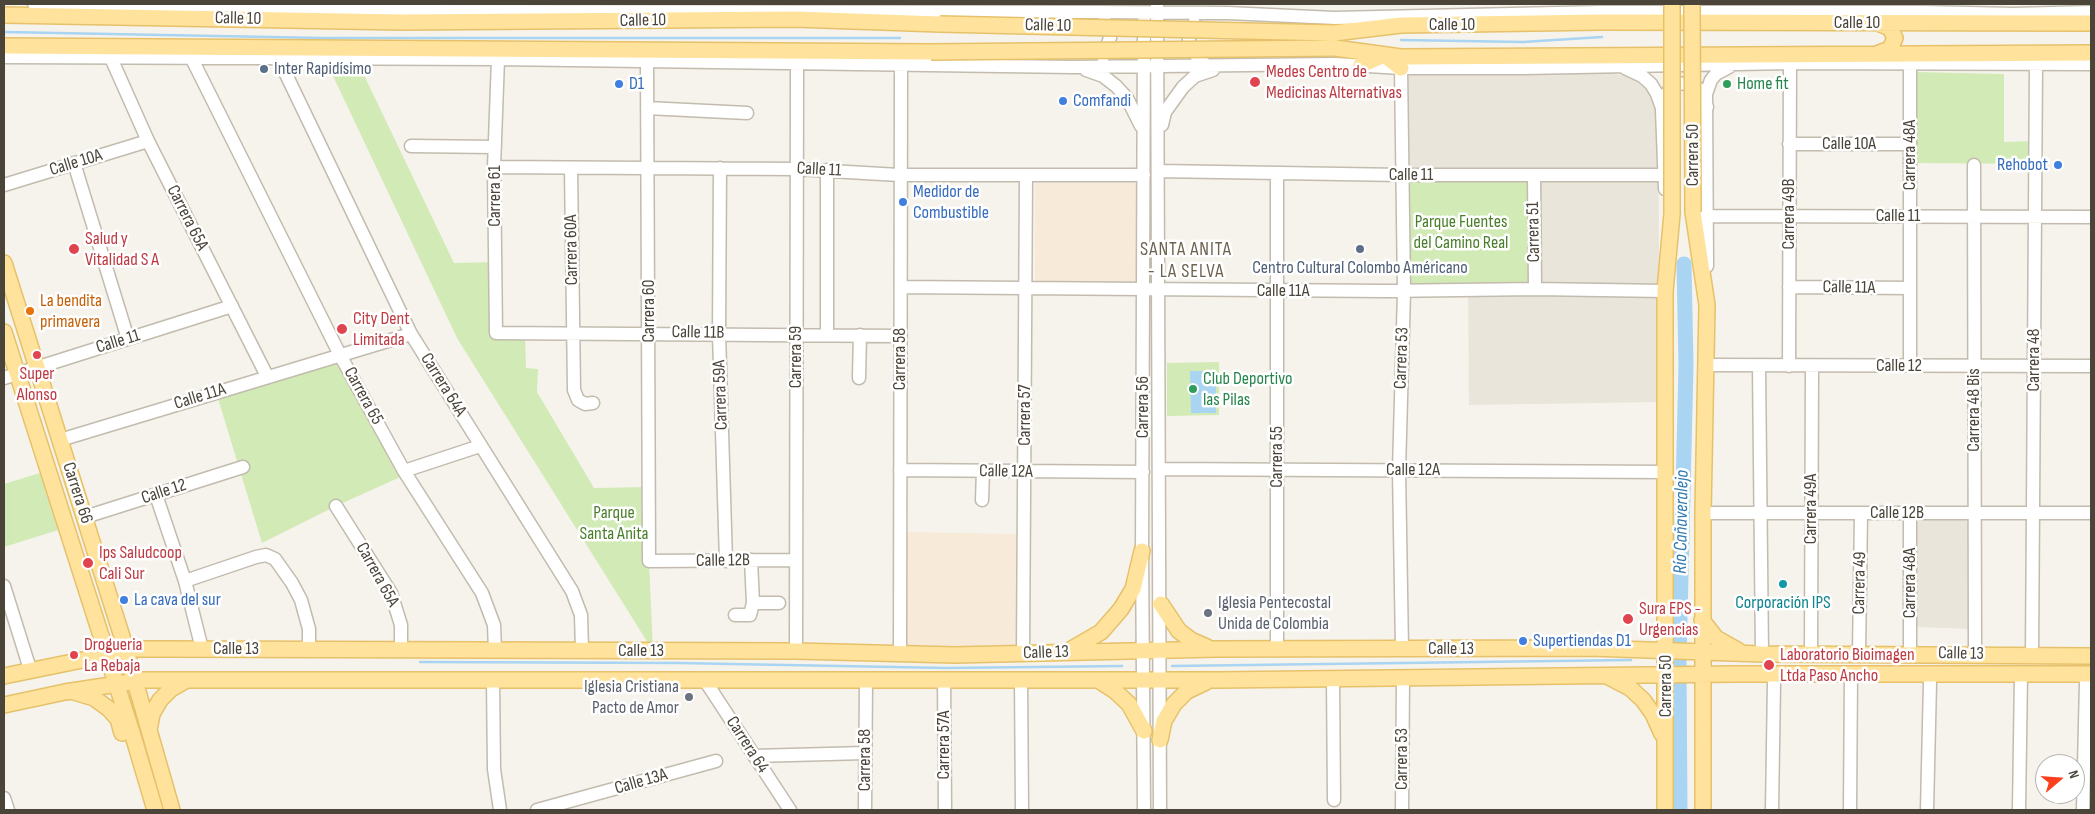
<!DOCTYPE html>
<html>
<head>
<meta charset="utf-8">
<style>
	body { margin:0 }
	#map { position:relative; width:2095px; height:814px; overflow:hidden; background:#f6f3ec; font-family:"Sofia Sans Condensed",sans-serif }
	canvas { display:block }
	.frame { position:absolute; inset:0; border:5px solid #4b4439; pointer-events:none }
	.north { position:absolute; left:2035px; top:754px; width:50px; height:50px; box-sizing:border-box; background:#fff; border:1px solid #b7b4b0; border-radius:50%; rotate:72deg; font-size:14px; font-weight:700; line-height:20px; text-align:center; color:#4b4439 }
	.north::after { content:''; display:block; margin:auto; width:18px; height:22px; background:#fc3f1d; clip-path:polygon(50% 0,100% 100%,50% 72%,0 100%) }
</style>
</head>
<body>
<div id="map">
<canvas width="2095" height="814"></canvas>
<div class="frame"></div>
<div class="north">N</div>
</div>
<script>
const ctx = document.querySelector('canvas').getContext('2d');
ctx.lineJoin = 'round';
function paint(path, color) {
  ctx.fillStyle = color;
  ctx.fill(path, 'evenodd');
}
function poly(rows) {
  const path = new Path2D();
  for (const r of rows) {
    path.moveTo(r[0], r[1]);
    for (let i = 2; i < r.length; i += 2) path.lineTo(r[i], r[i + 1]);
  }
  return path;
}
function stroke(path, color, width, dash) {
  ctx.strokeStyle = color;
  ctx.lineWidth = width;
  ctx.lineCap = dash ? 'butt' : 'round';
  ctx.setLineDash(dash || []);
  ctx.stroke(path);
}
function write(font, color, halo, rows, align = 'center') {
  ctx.font = font + ' "Sofia Sans Condensed",sans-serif';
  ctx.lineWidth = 5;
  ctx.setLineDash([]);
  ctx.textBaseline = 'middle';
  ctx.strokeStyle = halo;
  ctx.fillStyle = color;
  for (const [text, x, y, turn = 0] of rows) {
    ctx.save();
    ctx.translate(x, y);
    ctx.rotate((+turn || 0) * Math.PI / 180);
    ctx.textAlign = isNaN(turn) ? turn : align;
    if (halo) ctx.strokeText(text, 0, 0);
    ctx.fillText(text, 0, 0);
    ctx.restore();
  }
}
const residential = poly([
	[1603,72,1636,77,1651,91,1658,115,1660,402,1469,405,1468,289,1401,175,1401,75],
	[1916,519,1969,520,1970,629,1917,627]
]);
const commercial = poly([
	[1035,183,1136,183,1137,282,1035,282],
	[900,532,1024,534,1023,654,900,653]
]);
const green = poly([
	[325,59,361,59,363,73,454,263,495,262,496,332,525,332,526,368,538,369,537,392,594,488,650,487,649,561,653,651,457,338],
	[1916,72,2004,74,2004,142,2032,141,2032,164,1913,163],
	[1401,175,1534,175,1535,289,1404,292],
	[340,355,407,474,336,506,262,543,216,392],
	[1219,362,1219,415,1167,416,1167,363],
	[40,473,58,530,4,547,4,484]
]);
const water = poly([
	[1190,371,1216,371,1216,413,1191,413]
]);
const stream = poly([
	[4,32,322,38,900,38],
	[1401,40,1523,42,1602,37],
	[420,662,678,663,947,668,1122,666],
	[1172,666,1631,660]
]);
const river = poly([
	[1680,810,1679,660,1686,365,1684,264]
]);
const minor = poly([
	[34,4,423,11,1097,12,1228,13,1334,18,1601,12,1923,12,2014,14,2091,12],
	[1157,4,1160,810],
	[1194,23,1189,35,1189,44,1199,60,1208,66],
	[4,57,498,59,1073,67,1335,64,1401,68,1523,68,1790,63,2091,64],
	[191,57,340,355,404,471,482,593,494,625,495,650],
	[1103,57,1110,38,1104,19],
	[111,58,148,141,267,376],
	[282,59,283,68,411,334,572,591,581,615,582,650],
	[498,59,494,167,496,333,900,336],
	[647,61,649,561,796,560],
	[1910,64,1910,366],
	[1401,68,1404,292,1399,470,1402,649],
	[1625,68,1642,76,1651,84,1657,94,1662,108],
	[1086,70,1103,76,1116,86,1127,98,1141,126],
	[647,108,747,113],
	[1162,125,1165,112,1183,87,1195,76,1213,70],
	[1789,144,1910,144],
	[411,146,495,147],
	[74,163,128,339],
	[1974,165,1975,655],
	[494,167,796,169,899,175,1144,175],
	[571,168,574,390,578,400,585,404,593,403],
	[720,168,719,334,726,561],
	[827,170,827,335],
	[1158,171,1401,175,1665,175],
	[1277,173,1277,650],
	[1534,175,1535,289],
	[4,185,148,141],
	[1665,189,1662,110,1665,95,1675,84,1691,83,1703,92,1707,107],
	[1706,216,2091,217],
	[1707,266,1706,94,1711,80,1716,74,1729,67],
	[902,287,1384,291,1535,289,1665,291,1665,282],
	[1789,287,1910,288],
	[1707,365,2091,366],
	[1759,366,1762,654],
	[1789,366,1790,63],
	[4,378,232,306],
	[859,378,860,335],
	[60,440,411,334],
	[1160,469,1666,472],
	[900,470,1143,472],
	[404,471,480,446],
	[156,495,185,581,202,649],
	[982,500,983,471],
	[336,506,391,593,401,625,401,650],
	[1703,513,2091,513],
	[85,517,243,467],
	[751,560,753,603,779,603],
	[185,581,256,557,266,555,275,559,292,583,301,600,309,629,309,649],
	[4,586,30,669],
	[735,615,750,615,753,603],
	[796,651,797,64],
	[900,653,901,66],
	[1811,653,1812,366],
	[1023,654,1026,176],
	[1859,654,1861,513],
	[1910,654,1910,513],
	[2032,655,2036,64],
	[1333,678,1334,800],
	[704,679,790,810],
	[944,679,945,810],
	[1021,679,1022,810],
	[493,680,494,769,500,810],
	[754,756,865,753],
	[4,798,8,810],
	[537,810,716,761],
	[865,810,866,680],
	[1144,810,1142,551,1144,20],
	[1402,810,1403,677],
	[1772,810,1774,682,1772,674],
	[1850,810,1851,674],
	[1927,810,1930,682,1928,674],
	[2019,810,2021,674],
	[2083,810,2086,682,2084,674]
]);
const major = poly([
	[4,15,401,22,795,19,940,24],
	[1334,33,1401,25,1601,22,2091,23],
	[4,46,931,52],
	[1335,48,1401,57,2091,53],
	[1879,53,1890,49,1895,38,1890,28,1880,24],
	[1361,65,1384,55,1401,68],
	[1693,212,1707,305,1703,513,1703,810],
	[4,263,124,643,172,810],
	[4,332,134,739,155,810],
	[1161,604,1179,631,1191,640,1207,647],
	[1702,620,1716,638,1739,651],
	[1070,650,1101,632,1121,609,1133,589,1142,551],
	[4,676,136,649,164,649,796,651,955,655,1216,649,1591,648,1762,654,2091,656],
	[1609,677,1630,688,1643,700,1653,714,1662,734],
	[1098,680,1115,691,1129,704,1144,731],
	[74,692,94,698,109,709,118,719,122,733],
	[4,705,65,692,144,680,1220,680,1733,674,2091,674],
	[149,730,152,714,160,700,171,689,185,681],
	[1160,740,1164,721,1174,704,1187,691,1206,682],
	[1665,810,1665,291,1672,214]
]);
const majorBridge = poly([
	[1672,4,1672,214],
	[1692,4,1693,212],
	[940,24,1334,33],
	[931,52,1335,48]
]);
const markers = [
	[264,69,5,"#5c6f8a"],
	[1255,82,6,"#e0444e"],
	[619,84,5,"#3f7fe0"],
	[1727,84,5,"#2e9e5b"],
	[1063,101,5,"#3f7fe0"],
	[2058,165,5,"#3f7fe0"],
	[903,202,5,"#3f7fe0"],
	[74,249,6,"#e0444e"],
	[1360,249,5,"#5c6f8a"],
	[30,311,5,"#e8710a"],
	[342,329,6,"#e0444e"],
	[37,355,5,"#e0444e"],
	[1193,389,5,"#2e9e5b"],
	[88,563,6,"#e0444e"],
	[1783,584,5,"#0f9aa8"],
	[124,600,5,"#3f7fe0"],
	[1208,613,5,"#6b7280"],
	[1628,619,6,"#e0444e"],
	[1523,641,5,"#3f7fe0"],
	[74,655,5,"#e0444e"],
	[1769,665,6,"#e0444e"],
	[689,697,5,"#6b7280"]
];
const streetNames = [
	["Calle 10",238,19,1],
	["Calle 10",643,21,-1],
	["Calle 10",1857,23],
	["Calle 10",1452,25],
	["Calle 10",1048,26,1],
	["Calle 10A",1849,144],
	["Carrera 50",1693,155,-90],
	["Carrera 48A",1910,155,-90],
	["Calle 10A",76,163,-17],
	["Calle 11",819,170,3],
	["Calle 11",1411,175],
	["Carrera 61",495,196,-90],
	["Carrera 49B",1789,214,-90],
	["Calle 11",1898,216],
	["Carrera 65A",187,218,63],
	["Carrera 51",1534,232,-91],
	["Carrera 60A",572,250,-91],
	["Calle 11A",1849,288,1],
	["Calle 11A",1283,291],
	["Carrera 60",649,311,-90],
	["Calle 11B",698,333,1],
	["Calle 11",118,342,-17],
	["Carrera 59",796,357,-90],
	["Carrera 53",1402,358,-88],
	["Carrera 58",900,359,-90],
	["Carrera 48",2034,360,-90],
	["Calle 12",1899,366],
	["Carrera 64A",443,385,58],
	["Carrera 59A",721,395,-92],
	["Carrera 65",363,396,61],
	["Calle 11A",200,397,-17],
	["Carrera 56",1143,407,-90],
	["Carrera 48 Bis",1974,410,-90],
	["Carrera 57",1025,415,-90],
	["Carrera 55",1277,457,-90],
	["Calle 12A",1413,470],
	["Calle 12A",1006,472,1],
	["Calle 12",164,492,-18],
	["Carrera 66",77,493,72],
	["Carrera 49A",1811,509,-90],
	["Calle 12B",1897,513],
	["Calle 12B",723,561,-1],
	["Carrera 65A",377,575,61],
	["Carrera 49",1860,583,-89],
	["Carrera 48A",1910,583,-90],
	["Calle 13",236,649],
	["Calle 13",1451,649],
	["Calle 13",641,651],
	["Calle 13",1046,653,-2],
	["Calle 13",1961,654,1],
	["Carrera 50",1666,686,-90],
	["Carrera 64",747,745,57],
	["Carrera 57A",944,745,-90],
	["Carrera 53",1402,759,-90],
	["Carrera 58",865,760,-90],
	["Calle 13A",641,782,-16]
];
const serviceNames = [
	["Inter Rapidísimo",274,69],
	["Centro Cultural Colombo Américano",1360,268,"center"]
];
const healthNames = [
	["Medes Centro de",1266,72],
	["Medicinas Alternativas",1266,93],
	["Salud y",85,239],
	["Vitalidad S A",85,260],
	["City Dent",353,319],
	["Limitada",353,340],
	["Super",37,374,"center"],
	["Alonso",37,395,"center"],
	["Ips Saludcoop",99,553],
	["Cali Sur",99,574],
	["Sura EPS -",1639,609],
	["Urgencias",1639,630],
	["Drogueria",84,645],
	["La Rebaja",84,666],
	["Laboratorio Bioimagen",1780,655],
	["Ltda Paso Ancho",1780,676]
];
const shopNames = [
	["D1",629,84],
	["Comfandi",1073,101],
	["Rehobot",2048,165,"right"],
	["Medidor de",913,192],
	["Combustible",913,213],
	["La cava del sur",134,600],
	["Supertiendas D1",1533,641]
];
const leisureNames = [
	["Home fit",1737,84],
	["Club Deportivo",1203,379],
	["las Pilas",1203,400]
];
const parkNames = [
	["Parque Fuentes",1461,222],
	["del Camino Real",1461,243],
	["Parque",614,513],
	["Santa Anita",614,534]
];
const foodNames = [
	["La bendita",40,301],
	["primavera",40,322]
];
const worshipNames = [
	["Iglesia Pentecostal",1218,603],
	["Unida de Colombia",1218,624],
	["Iglesia Cristiana",679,687,"right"],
	["Pacto de Amor",679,708,"right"]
];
const cultureNames = [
	["Corporación IPS",1783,603]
];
const neighbourhoodNames = [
	["SANTA ANITA",1186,250],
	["- LA SELVA",1186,272]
];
const waterNames = [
	["Río Cañaveralejo",1682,522,-89]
];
paint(residential, '#eae5da');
paint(commercial, '#f7ead8');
paint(green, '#d2eab5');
paint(water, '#a9d4f2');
stroke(stream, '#a9d4f2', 2.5);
stroke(river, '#a9d4f2', 15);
stroke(minor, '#c2bbae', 15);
stroke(major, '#e6c16a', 18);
stroke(minor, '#fff', 12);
stroke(major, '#ffe39c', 15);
stroke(majorBridge, '#e6c16a', 18, []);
stroke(majorBridge, '#ffe39c', 15);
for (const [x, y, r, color] of markers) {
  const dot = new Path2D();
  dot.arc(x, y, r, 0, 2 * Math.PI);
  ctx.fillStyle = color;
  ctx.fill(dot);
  stroke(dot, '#fff', 2);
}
write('18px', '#4b4439', '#fff', streetNames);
write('18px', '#4e5e75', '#fff', serviceNames, 'left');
write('18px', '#be3a42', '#fff', healthNames, 'left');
write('18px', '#366cbe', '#fff', shopNames, 'left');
write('18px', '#27864d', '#fff', leisureNames, 'left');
write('18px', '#4a7f2a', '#fff', parkNames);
write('18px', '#c56008', '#fff', foodNames, 'left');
write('18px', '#5b616d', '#fff', worshipNames, 'left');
write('18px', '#0d838f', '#fff', cultureNames);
ctx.letterSpacing = '1px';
write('19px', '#6e6250', '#fff', neighbourhoodNames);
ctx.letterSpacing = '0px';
write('italic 19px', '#2e7ab2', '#fff', waterNames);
</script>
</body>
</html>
